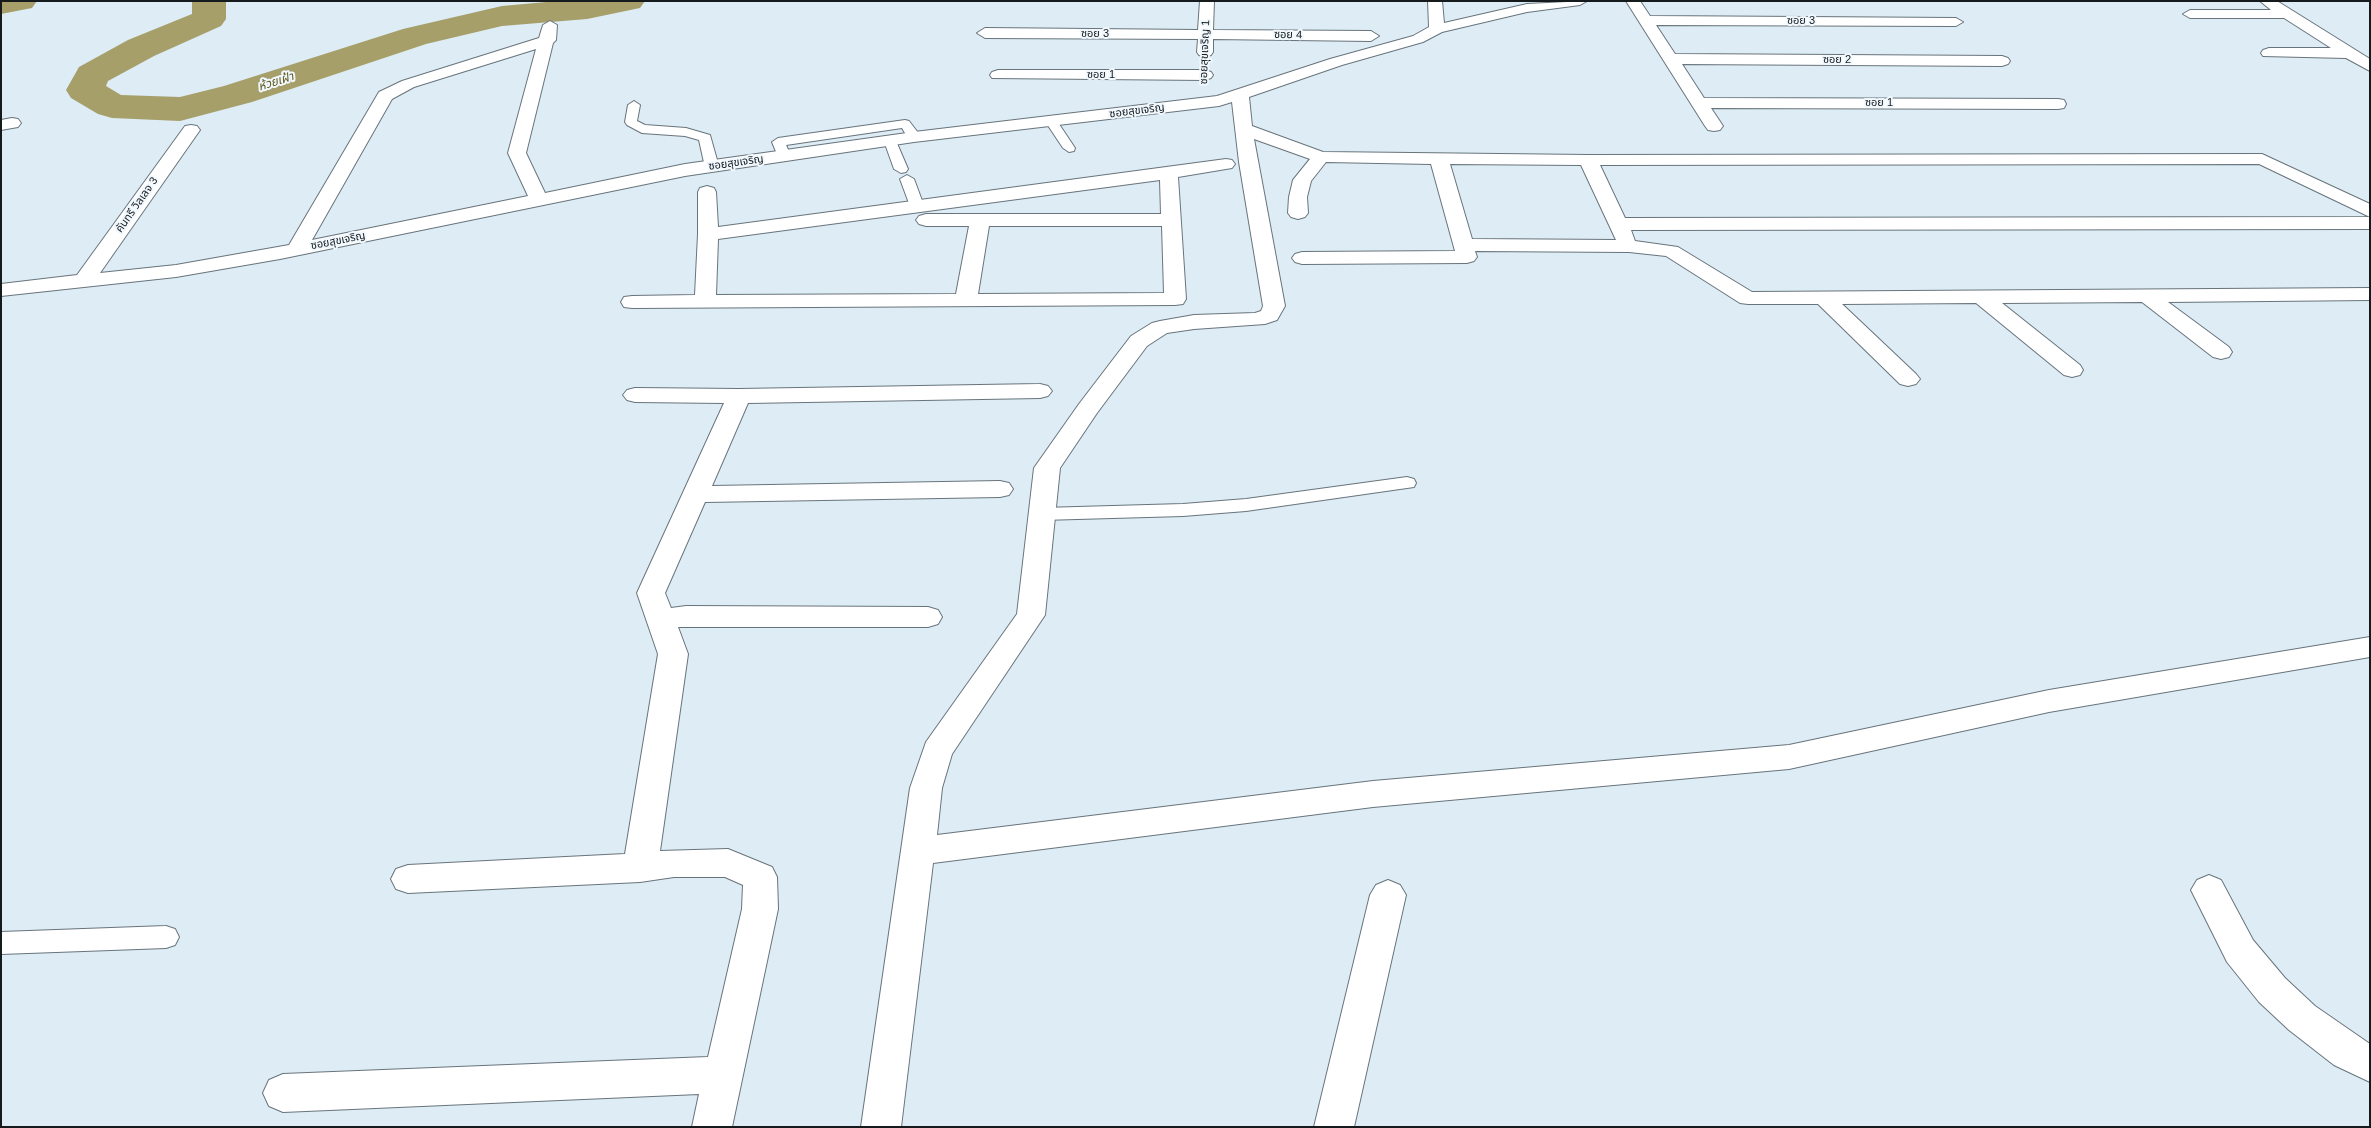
<!DOCTYPE html>
<html>
<head>
<meta charset="utf-8">
<style>
	body { margin:0 }
	#map { position:relative; width:2371px; height:1128px; overflow:hidden; background:#ddecf5; font-family:Arial,sans-serif }
	canvas { display:block }
	.frame { position:absolute; inset:0; border:2px solid #151a1d; pointer-events:none }
</style>
</head>
<body>
<div id="map">
<canvas width="2371" height="1128"></canvas>
<div class="frame"></div>
</div>
<script>
const ctx = document.querySelector('canvas').getContext('2d');
ctx.lineJoin = 'round';
function poly(rows) {
  const path = new Path2D();
  for (const r of rows) {
    path.moveTo(r[0], r[1]);
    for (let i = 2; i < r.length; i += 2) path.lineTo(r[i], r[i + 1]);
  }
  return path;
}
function paint(path, color) {
  ctx.fillStyle = color;
  ctx.fill(path, 'evenodd');
}
function stroke(path, color, width, dash) {
  ctx.strokeStyle = color;
  ctx.lineWidth = width;
  ctx.lineCap = dash ? 'butt' : 'round';
  ctx.setLineDash(dash || []);
  ctx.stroke(path);
}
function write(font, color, halo, rows, align = 'center') {
  ctx.font = font + ' Arial,"Noto Sans Thai",sans-serif';
  ctx.lineWidth = 4;
  ctx.setLineDash([]);
  ctx.textBaseline = 'middle';
  ctx.strokeStyle = halo;
  ctx.fillStyle = color;
  for (const [text, x, y, turn = 0] of rows) {
    ctx.save();
    ctx.translate(x, y);
    ctx.rotate((+turn || 0) * Math.PI / 180);
    ctx.textAlign = isNaN(turn) ? turn : align;
    if (halo) ctx.strokeText(text, 0, 0);
    ctx.fillText(text, 0, 0);
    ctx.restore();
  }
}
const river = poly([
	[1,1,37,1,32,8,1,14,1,1],
	[192,1,226,1,226,19,221,26,154,56,108,81,106,86,121,95,180,97,224,86,403,29,502,6,557,1,645,1,640,8,587,19,502,26,426,44,252,102,180,121,112,118,98,114,71,98,66,90,79,67,128,40,192,14,192,1]
]);
const lane = poly([
	[634,101,640,105,637,121,645,125,686,128,710,135,719,167,717,170,707,170,705,167,699,140,685,136,642,133,627,125,625,122,628,105,634,101],
	[1051,117,1055,118,1075,148,1074,151,1069,152,1063,148,1045,121,1051,117],
	[905,120,909,121,919,134,920,137,919,140,909,140,902,128,786,145,791,156,784,160,779,159,772,142,778,138,905,120],
	[890,137,896,141,908,169,906,172,901,173,894,169,884,141,890,137],
	[907,175,914,179,924,206,922,209,912,209,910,206,900,179,907,175],
	[1407,477,1414,479,1416,483,1414,487,1246,511,1183,516,1042,520,1035,518,1032,514,1035,510,1042,508,1183,504,1246,499,1407,477],
	[166,926,175,929,179,937,175,945,166,948,1,954,1,932,166,926]
]);
const street = poly([
	[1200,1,1214,1,1213,30,1371,31,1379,36,1371,41,1213,39,1213,52,1211,55,1205,57,1199,55,1197,52,1198,39,985,38,977,33,985,28,1198,30,1200,1],
	[1428,1,1442,1,1444,23,1527,4,1587,1,1580,5,1527,12,1442,32,1423,42,1342,65,1249,97,1252,126,1323,152,1588,155,2262,154,2370,204,2370,217,2259,164,1600,165,1625,218,2370,217,2370,229,1631,230,1635,241,1678,247,1752,292,2370,288,2370,300,2168,302,2229,347,2232,352,2229,357,2221,359,2213,357,2142,302,2002,303,2080,365,2083,370,2080,375,2072,377,2064,375,1976,303,1842,304,1916,374,1920,379,1916,384,1908,386,1900,384,1818,304,1748,304,1740,303,1666,256,1629,252,1475,251,1477,257,1474,261,1467,263,1302,264,1295,262,1292,258,1295,254,1302,252,1455,251,1431,164,1326,162,1311,181,1307,197,1308,213,1305,217,1298,219,1291,217,1288,213,1289,197,1293,180,1310,159,1254,139,1285,306,1277,320,1265,324,1194,329,1167,333,1147,346,1097,413,1060,468,1045,615,952,754,942,788,937,835,1373,781,1789,745,2049,690,2370,637,2370,657,2049,712,1789,769,1373,807,933,863,901,1127,861,1127,910,788,926,742,1017,614,1034,468,1079,404,1131,336,1152,323,1160,321,1194,315,1255,313,1261,311,1263,306,1239,162,1232,102,1219,106,914,142,685,176,280,259,176,277,1,296,1,284,77,275,185,126,191,125,197,126,200,130,100,273,176,265,289,245,379,92,402,81,539,38,543,25,550,21,557,25,556,40,553,43,526,153,545,193,685,164,914,132,1217,96,1330,59,1413,36,1429,27,1428,1],
	[536,49,508,153,528,196,312,240,392,99,414,87,536,49],
	[1450,164,1581,165,1616,240,1472,239,1450,164],
	[1626,1,1640,1,1650,16,1956,18,1963,22,1956,26,1656,25,1675,54,2002,56,2008,58,2010,61,2008,64,2002,66,1682,64,1704,98,2058,99,2064,100,2066,104,2064,108,2058,109,1711,108,1723,126,1720,130,1714,131,1708,130,1705,126,1626,1],
	[2260,1,2277,1,2370,59,2370,71,2346,58,2263,56,2261,53,2263,50,2269,48,2331,48,2284,18,2190,18,2183,14,2190,10,2271,10,2260,1],
	[998,70,1205,70,1211,72,1213,75,1211,78,1205,80,992,78,990,75,992,72,998,70],
	[12,118,18,119,21,123,18,127,1,130,1,120,12,118],
	[1226,159,1232,160,1235,164,1232,168,1178,177,1186,299,1183,304,1175,305,632,308,624,307,621,302,624,297,632,296,695,295,698,234,698,192,700,188,707,186,714,188,716,192,718,227,1226,159],
	[1160,180,1161,214,926,214,919,216,916,220,919,224,926,226,969,226,956,294,716,295,718,239,1160,180],
	[989,226,1162,226,1164,293,978,294,989,226],
	[1040,384,1048,386,1052,391,1048,396,1040,398,748,403,712,486,1000,481,1009,483,1013,489,1009,495,1000,497,705,502,665,593,671,608,686,606,928,607,938,610,942,617,938,624,928,627,678,627,688,654,660,851,728,849,772,867,777,877,778,909,732,1127,692,1127,699,1094,283,1112,269,1106,263,1093,269,1080,283,1074,708,1057,742,909,743,885,725,877,674,877,640,882,408,893,396,889,391,879,396,869,408,865,625,854,658,654,637,593,724,403,635,402,627,400,623,395,627,390,635,388,739,389,1040,384],
	[2209,875,2221,880,2253,940,2285,978,2315,1006,2370,1044,2370,1082,2334,1065,2289,1030,2259,1002,2227,962,2191,890,2197,880,2209,875],
	[1388,880,1400,885,1406,895,1354,1127,1314,1127,1370,895,1376,885,1388,880]
]);
const farStreetnames = [
	["ซอย 3",1801,21],
	["ซอย 3",1095,34],
	["ซอย 4",1288,35,1],
	["ซอยสุขเจริญ 1",1205,52,-88],
	["ซอย 2",1837,60],
	["ซอย 1",1101,75],
	["ซอย 1",1879,103],
	["ซอยสุขเจริญ",1137,111,-7],
	["ซอยสุขเจริญ",736,163,-8],
	["คันทรี วิลเลจ 3",137,205,-55],
	["ซอยสุขเจริญ",338,241,-11]
];
const farWaternames = [
	["ห้วยเฝ้า",276,82,-18]
];
paint(river, '#a69f6a');
stroke(lane, '#68747c', 2);
stroke(street, '#68747c', 2);
paint(lane, '#fff');
paint(street, '#fff');
write('11px', '#151a1d', '#f0f8fe', farStreetnames);
write('italic 12px', '#61591b', '#f0f8fe', farWaternames);
</script>
</body>
</html>
